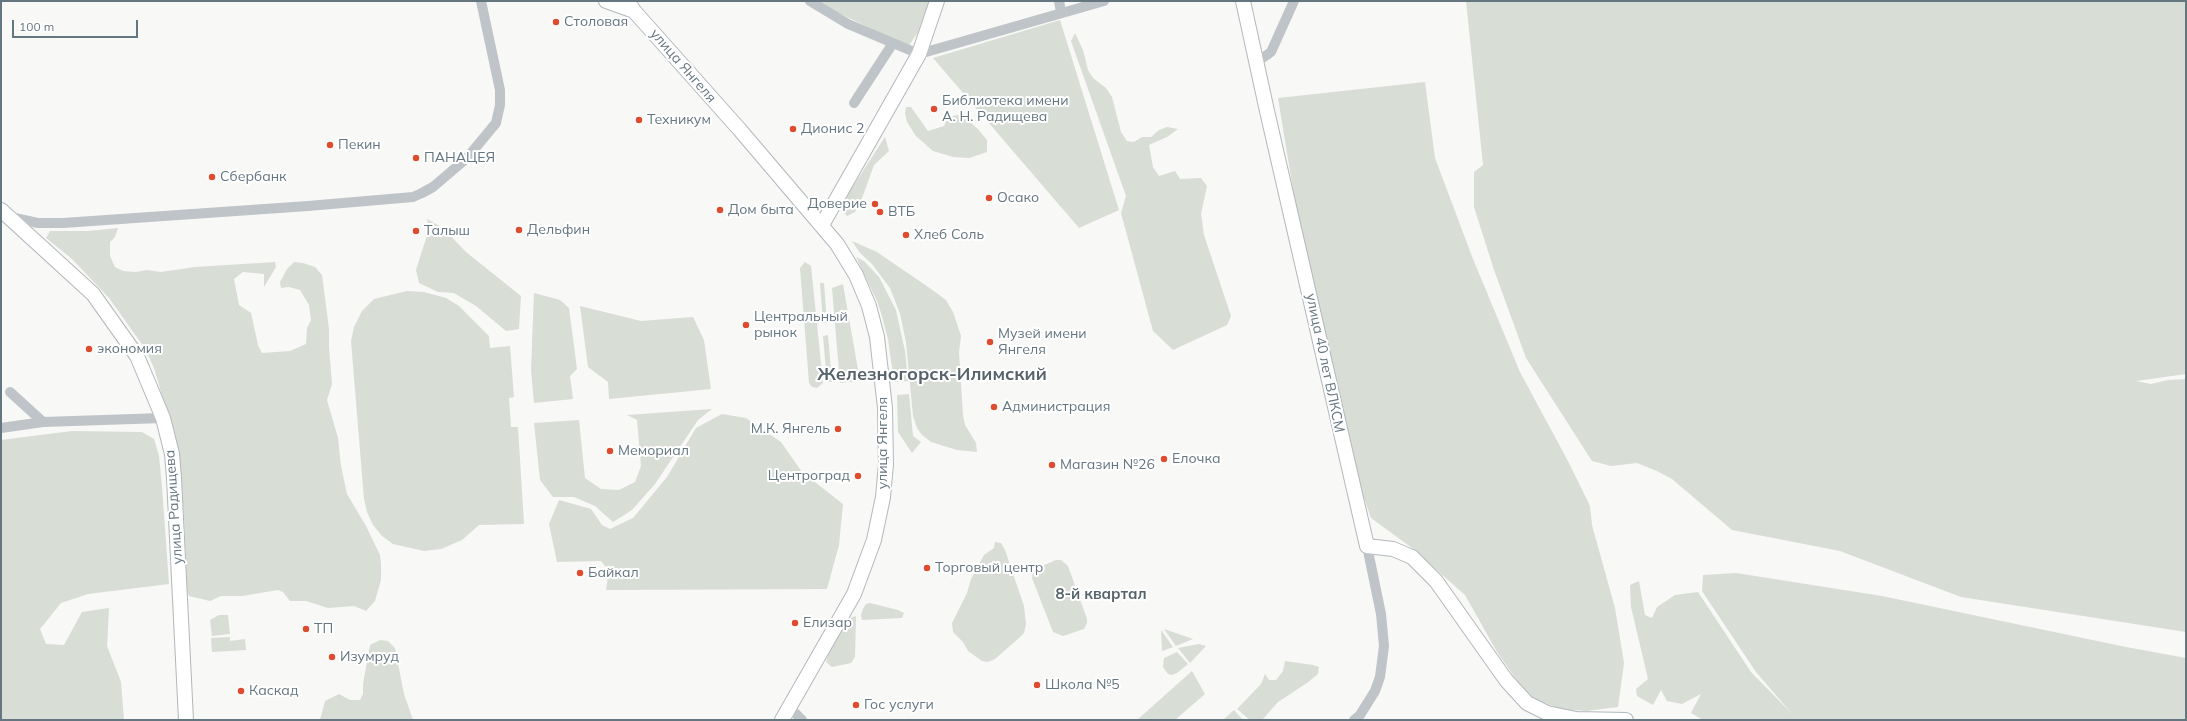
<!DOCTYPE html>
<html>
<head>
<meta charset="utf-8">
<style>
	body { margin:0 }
	#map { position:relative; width:2187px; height:721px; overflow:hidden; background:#f8f8f6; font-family:Mulish,sans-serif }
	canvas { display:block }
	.frame { position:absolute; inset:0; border:2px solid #647680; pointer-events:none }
	.scale { position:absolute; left:12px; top:20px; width:126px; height:18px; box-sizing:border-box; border:2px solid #647680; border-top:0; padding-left:5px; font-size:12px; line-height:14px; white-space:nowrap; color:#647680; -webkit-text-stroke:3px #fff; paint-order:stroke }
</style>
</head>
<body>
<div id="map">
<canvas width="2187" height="721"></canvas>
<div class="frame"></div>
<div class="scale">100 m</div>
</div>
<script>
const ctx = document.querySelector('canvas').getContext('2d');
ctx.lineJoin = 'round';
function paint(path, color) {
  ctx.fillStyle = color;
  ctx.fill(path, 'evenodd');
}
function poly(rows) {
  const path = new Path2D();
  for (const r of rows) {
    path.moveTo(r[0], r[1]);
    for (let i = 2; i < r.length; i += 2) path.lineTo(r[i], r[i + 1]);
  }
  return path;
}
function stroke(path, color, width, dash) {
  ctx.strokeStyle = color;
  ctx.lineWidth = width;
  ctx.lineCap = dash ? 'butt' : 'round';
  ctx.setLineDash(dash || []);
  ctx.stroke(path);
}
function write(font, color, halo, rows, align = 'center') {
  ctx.font = font + ' Mulish,sans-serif';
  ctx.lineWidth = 4;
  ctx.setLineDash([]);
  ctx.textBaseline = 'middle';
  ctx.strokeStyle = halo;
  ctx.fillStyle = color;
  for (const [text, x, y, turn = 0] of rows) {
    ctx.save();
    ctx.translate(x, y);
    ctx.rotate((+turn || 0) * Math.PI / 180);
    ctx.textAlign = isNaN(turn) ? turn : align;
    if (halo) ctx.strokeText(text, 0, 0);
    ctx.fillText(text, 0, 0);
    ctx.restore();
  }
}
const green = poly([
	[820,1,928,1,928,4,918,32,908,47,837,12],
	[1466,1,2186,1,2186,374,2136,381,2151,384,2168,380,2186,379,2186,632,1961,597,1840,551,1732,530,1672,479,1657,471,1637,463,1611,466,1592,461,1526,358,1494,270,1474,207,1474,172,1483,165],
	[1060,20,1119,210,1079,228,933,58],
	[1075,33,1083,50,1088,70,1093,78,1106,88,1112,97,1121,132,1127,141,1134,142,1142,137,1151,137,1159,130,1167,127,1178,129,1167,137,1149,145,1153,167,1159,176,1175,171,1180,179,1201,178,1207,186,1201,214,1204,235,1231,316,1227,325,1173,350,1153,331,1121,213,1126,196,1071,41],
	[1425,82,1435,158,1473,259,1520,372,1569,463,1590,506,1592,525,1615,608,1624,663,1618,707,1586,711,1560,709,1528,696,1497,652,1465,595,1412,548,1371,518,1362,492,1301,239,1278,98],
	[906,107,911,107,928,131,944,126,947,119,950,117,957,115,964,117,978,129,987,140,987,152,969,158,953,157,933,151,916,136,907,122,905,113],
	[885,137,889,151,874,165,861,201,855,212,847,216,843,212,848,194],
	[427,219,443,228,466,252,521,296,519,329,506,331,476,306,454,293,438,292,419,283,416,270,429,229],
	[118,228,115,237,110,242,110,256,115,267,123,271,136,272,147,270,161,272,195,267,275,262,276,267,264,287,264,274,243,272,234,279,239,305,251,313,258,345,262,353,290,351,306,344,307,328,311,320,309,305,300,290,289,287,281,288,280,282,287,269,294,262,303,263,315,267,322,275,329,329,329,347,332,384,327,400,338,438,341,466,347,494,366,526,380,555,381,564,381,580,375,601,366,611,354,606,328,608,306,601,290,601,283,592,278,590,242,596,221,596,210,601,189,596,187,590,184,515,178,450,166,406,159,409,156,401,163,399,154,368,146,350,109,298,71,258,46,238,50,231,88,231],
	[852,241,877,252,931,289,946,300,953,312,961,336,959,352,963,415,965,425,976,443,977,452,957,450,931,442,922,435,917,428,913,416,906,342,900,314,890,288,872,264,860,253],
	[856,257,864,261,879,277,896,310,905,351,908,381,894,382,888,339,881,313,877,301],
	[805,262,811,266,823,383,817,388,812,387,809,383,800,268],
	[820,283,824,283,827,323,823,323],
	[843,284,860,381,840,383,832,288],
	[407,291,424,292,446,298,459,306,489,336,490,348,510,346,514,397,509,398,511,427,518,427,524,524,479,525,462,540,441,549,424,551,393,544,382,536,373,525,367,512,364,499,351,341,354,327,362,311,374,299],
	[534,293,560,300,569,308,577,369,570,376,573,399,534,403,531,370],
	[580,306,641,321,693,317,704,340,711,389,609,399,608,382,588,367],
	[828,335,832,382,827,382,823,336],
	[909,394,913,436,921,442,912,453,898,432,897,395],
	[712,409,698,420,655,484,632,510,613,522,595,506,574,497,553,497,540,480,534,423,579,420,585,478,601,489,619,490,635,482,641,466,637,420,627,415],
	[722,414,746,418,781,442,802,472,843,504,839,545,827,589,606,590,609,571,601,561,557,562,549,524,559,500,591,509,602,525,610,529,633,518,667,477,696,428],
	[72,431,142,432,154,439,159,456,162,487,169,584,88,594,61,603,40,629,46,644,64,645,82,612,109,608,107,646,121,682,124,720,1,720,1,440],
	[995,542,1001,543,1005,550,1024,606,1026,624,1024,633,1018,639,995,659,988,662,982,661,968,651,963,642,953,632,952,623,967,593,971,579,984,555,994,548],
	[1056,560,1061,560,1068,566,1087,619,1087,623,1084,629,1063,636,1053,632,1032,578,1033,571,1037,568],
	[1736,573,1882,596,2126,647,2186,658,2186,720,1703,720,1691,713,1701,694,1682,704,1667,701,1661,690,1653,705,1637,696,1636,689,1648,679,1631,607,1630,585,1639,581,1645,615,1652,618,1657,607,1675,595,1698,592,1751,672,1793,715,1756,672,1702,591,1703,575],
	[870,603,898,610,904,613,902,618,862,620,861,615,863,609,866,604],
	[219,615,228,615,230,634,212,636,210,620],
	[856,616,855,657,851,663,832,667,826,662,829,652,850,618],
	[1164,629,1193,639,1176,646],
	[1161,630,1173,647,1162,651],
	[230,637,230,641,245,639,246,650,212,652,211,638],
	[380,640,388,641,395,648,404,694,413,720,320,720,325,701,339,694,350,700,360,700,363,694,363,684,370,645],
	[1199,644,1206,646,1190,663,1178,648],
	[1177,652,1188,664,1177,673,1172,675,1168,674,1163,667,1164,658],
	[1285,661,1313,665,1319,667,1318,674,1307,683,1278,702,1262,720,1250,720,1237,709,1261,684,1265,674,1269,680,1276,680,1283,671],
	[1192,671,1205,694,1175,720,1137,720],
	[1234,710,1243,720,1223,720]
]);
const street = poly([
	[810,1,848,24,919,54,1104,1],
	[1059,1,1061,12],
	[1257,62,1271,52,1294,1],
	[854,103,893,43],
	[10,217,38,223,63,223,308,206,413,197,422,193,433,187,467,158,496,123,500,105,500,90,481,1],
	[10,392,43,422],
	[1,428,43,422,163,418],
	[790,708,802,720],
	[1354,720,1360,715,1375,691,1380,677,1384,646,1381,614,1367,546]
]);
const secondary = poly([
	[606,1,634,11],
	[628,1,634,11,740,130,837,244,856,275,869,306,877,337,885,408,886,464,883,497,874,540,854,594,782,720],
	[1243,1,1267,111,1367,546,1393,549,1412,557,1436,581,1506,680,1527,703,1547,713,1576,719,1626,720],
	[1,210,93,294,137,356,163,418,172,454,174,478,186,720],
	[822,225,919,54,937,1]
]);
const markers = [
	[556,22,4,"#de4c30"],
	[934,109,4,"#de4c30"],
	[639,120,4,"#de4c30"],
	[793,129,4,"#de4c30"],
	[330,145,4,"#de4c30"],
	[416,158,4,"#de4c30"],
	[212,177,4,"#de4c30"],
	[989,198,4,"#de4c30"],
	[875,204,4,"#de4c30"],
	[720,210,4,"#de4c30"],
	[880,212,4,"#de4c30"],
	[519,230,4,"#de4c30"],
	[416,231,4,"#de4c30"],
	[906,235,4,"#de4c30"],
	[746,325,4,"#de4c30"],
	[990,342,4,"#de4c30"],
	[89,349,4,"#de4c30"],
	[994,407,4,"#de4c30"],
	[838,429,4,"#de4c30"],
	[610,451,4,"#de4c30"],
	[1164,459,4,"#de4c30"],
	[1052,465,4,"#de4c30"],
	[858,476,4,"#de4c30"],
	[927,568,4,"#de4c30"],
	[580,573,4,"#de4c30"],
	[795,623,4,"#de4c30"],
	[306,629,4,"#de4c30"],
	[332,657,4,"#de4c30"],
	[1037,685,4,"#de4c30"],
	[241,691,4,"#de4c30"],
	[856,705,4,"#de4c30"]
];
const poiNames = [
	["Столовая",564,22],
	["Библиотека имени",942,101],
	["А. Н. Радищева",942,117],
	["Техникум",647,120],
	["Дионис 2",801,129],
	["Пекин",338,145],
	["ПАНАЦЕЯ",424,158],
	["Сбербанк",220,177],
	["Осако",997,198],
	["Доверие",867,204,"right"],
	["Дом быта",728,210],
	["ВТБ",888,212],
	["Дельфин",527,230],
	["Талыш",424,231],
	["Хлеб Соль",914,235],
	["Центральный",754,317],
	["рынок",754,333],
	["Музей имени",998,334],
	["Янгеля",998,350],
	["экономия",97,349],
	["Администрация",1002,407],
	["М.К. Янгель",830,429,"right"],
	["Мемориал",618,451],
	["Елочка",1172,459],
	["Магазин №26",1060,465],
	["Центроград",850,476,"right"],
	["Торговый центр",935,568],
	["Байкал",588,573],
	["Елизар",803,623],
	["ТП",314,629],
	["Изумруд",340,657],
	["Школа №5",1045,685],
	["Каскад",249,691],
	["Гос услуги",864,705]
];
const streetNames = [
	["улица Янгеля",683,66,49],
	["улица 40 лет ВЛКСМ",1325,363,78],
	["улица Янгеля",883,443,-90],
	["улица Радищева",174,507,-94]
];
const neighbourhoodNames = [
	["8-й квартал",1101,594]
];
const districtNames = [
	["Железногорск-Илимский",932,375]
];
paint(green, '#d8ddd5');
stroke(secondary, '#b2b8bc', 16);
stroke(street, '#bfc4c8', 10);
stroke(secondary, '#fff', 14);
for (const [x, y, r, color] of markers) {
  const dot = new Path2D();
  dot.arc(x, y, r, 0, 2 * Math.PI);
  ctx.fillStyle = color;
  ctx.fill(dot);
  stroke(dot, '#fff', 1.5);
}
write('14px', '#647680', '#fff', poiNames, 'left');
write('14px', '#647680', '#fff', streetNames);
write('bold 15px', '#56636b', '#fff', neighbourhoodNames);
write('bold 18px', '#56636b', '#fff', districtNames);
</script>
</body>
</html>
